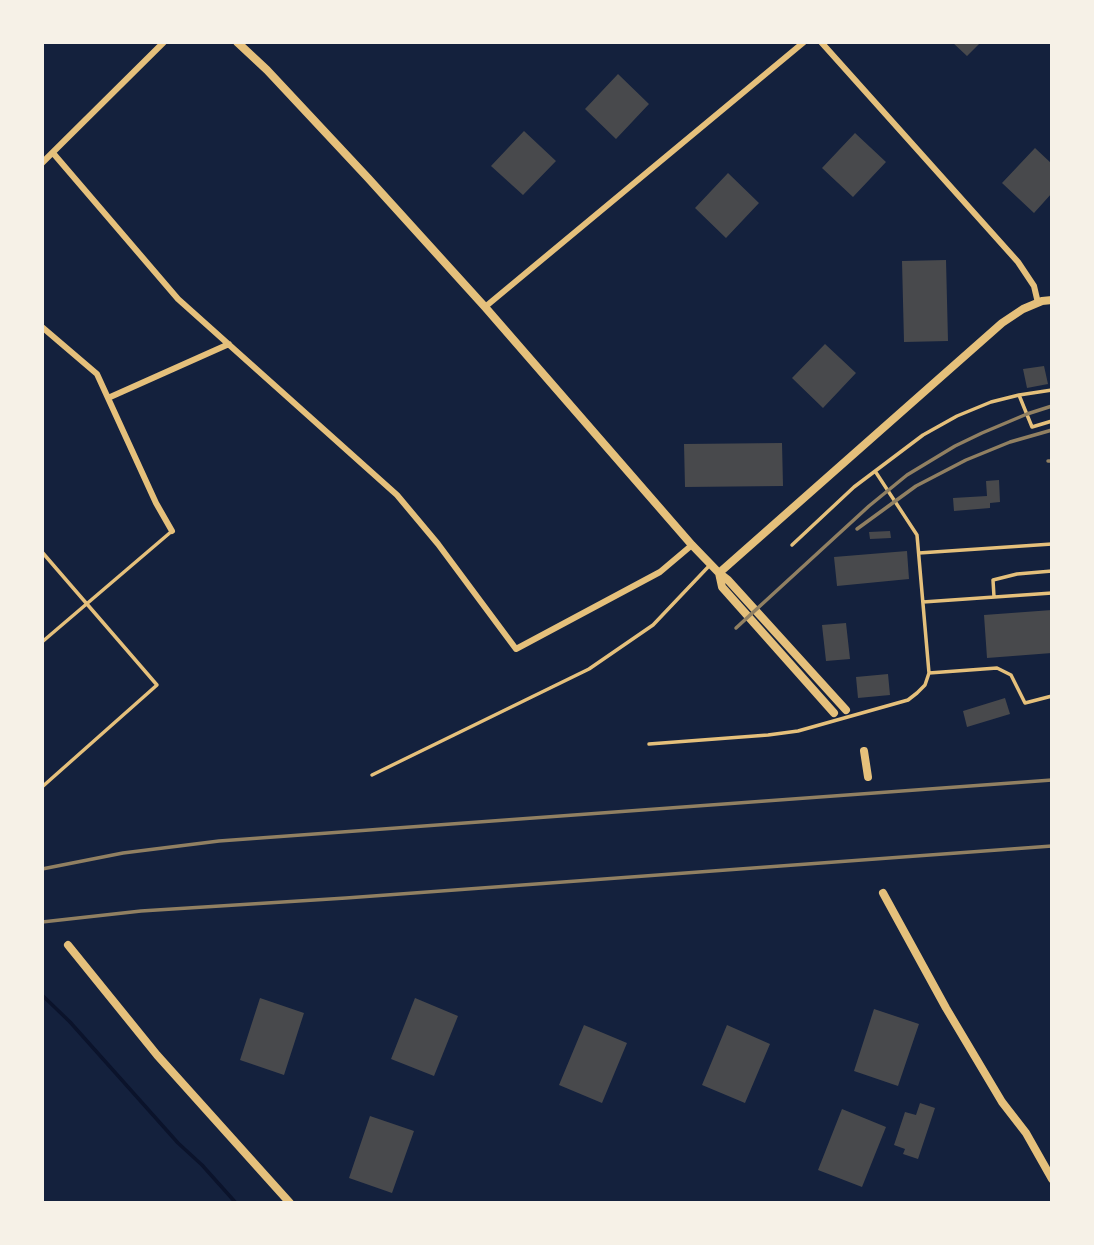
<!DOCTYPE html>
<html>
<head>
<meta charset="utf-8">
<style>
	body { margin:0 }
	#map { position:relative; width:1094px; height:1245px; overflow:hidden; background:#14213d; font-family:"Fira Sans Condensed",sans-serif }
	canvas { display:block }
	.frame { position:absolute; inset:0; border:44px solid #f6f1e7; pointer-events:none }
</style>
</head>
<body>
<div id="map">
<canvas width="1094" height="1245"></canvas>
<div class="frame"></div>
</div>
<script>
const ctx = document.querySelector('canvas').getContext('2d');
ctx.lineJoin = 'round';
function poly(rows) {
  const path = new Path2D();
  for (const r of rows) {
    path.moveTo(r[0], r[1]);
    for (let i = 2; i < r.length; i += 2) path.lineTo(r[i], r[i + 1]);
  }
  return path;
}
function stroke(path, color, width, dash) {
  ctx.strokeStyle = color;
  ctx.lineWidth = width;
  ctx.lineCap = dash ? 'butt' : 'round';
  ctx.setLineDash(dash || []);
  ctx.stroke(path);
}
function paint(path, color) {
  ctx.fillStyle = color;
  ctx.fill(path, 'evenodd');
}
const stream = poly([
	[42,995,70,1022,178,1143,202,1165,236,1203]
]);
const building = poly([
	[952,42,981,42,967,56],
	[618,74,649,104,616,139,585,109],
	[524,131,556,161,523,195,491,166],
	[855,133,886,162,853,197,822,168],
	[1035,148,1052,164,1052,193,1034,213,1002,183],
	[728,173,759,203,726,238,695,208],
	[946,260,948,341,904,342,902,261],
	[825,344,856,373,823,408,792,378],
	[1044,366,1048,384,1027,388,1023,369],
	[782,443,783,486,685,487,684,444],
	[999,480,1000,502,990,503,990,508,954,511,953,498,987,496,986,481],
	[890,531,891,538,870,539,869,532],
	[907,551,909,579,837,586,834,557],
	[1052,610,1052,653,987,658,984,615],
	[846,623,850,659,826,661,822,625],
	[888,674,890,695,858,698,856,677],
	[1005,698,1010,714,967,727,963,711],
	[260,998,304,1013,284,1075,240,1060],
	[415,998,458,1016,434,1076,391,1059],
	[874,1009,919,1024,898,1086,854,1071],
	[584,1025,627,1043,602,1103,559,1085],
	[727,1025,770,1044,745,1103,702,1085],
	[920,1103,935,1108,918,1159,903,1154,905,1149,894,1145,905,1112,916,1115],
	[842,1109,886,1127,862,1187,818,1170],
	[370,1116,414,1131,392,1193,349,1178]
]);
const service = poly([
	[1019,395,1032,427,1052,421],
	[792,545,854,487,923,435,957,416,991,402,1019,395,1052,390],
	[42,552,157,685,42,787],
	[919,553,1052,544],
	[994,597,993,580,1017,574,1052,571],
	[923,602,1052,593],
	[42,642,172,531],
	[929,673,997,668,1011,675,1025,703,1052,696],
	[649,744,768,735,798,731,908,700,917,693,925,685,929,673,917,535,875,471],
	[372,775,589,669,653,625,709,566]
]);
const minor = poly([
	[821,42,1018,262,1034,286,1038,303],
	[53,153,178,299,397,495,438,544,516,649,660,572,692,545],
	[42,163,164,42],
	[485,307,804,42],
	[42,327,97,374,156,503,172,531],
	[108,398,229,344]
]);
const tertiary = poly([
	[237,42,267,70,368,178,485,307,692,545,719,573,728,580,846,710],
	[719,573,1002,323,1023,309,1042,301,1052,300],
	[719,573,722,587,834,713],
	[864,751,868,777],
	[883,893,946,1008,1002,1102,1026,1133,1052,1179],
	[68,945,157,1055,290,1203]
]);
const rail = poly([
	[1048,461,1052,461],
	[857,529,916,486,966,460,1010,442,1052,430],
	[736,628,869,506,907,475,955,446,982,433,1027,414,1052,406],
	[42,869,123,853,219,841,1052,780],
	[42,922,141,911,346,898,1052,846]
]);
stroke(stream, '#0b132b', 3.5);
paint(building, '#48494c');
stroke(service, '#e5c07b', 3.5);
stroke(minor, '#e5c07b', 6);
stroke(tertiary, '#e5c07b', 8);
stroke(rail, '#918062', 3.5);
</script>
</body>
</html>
